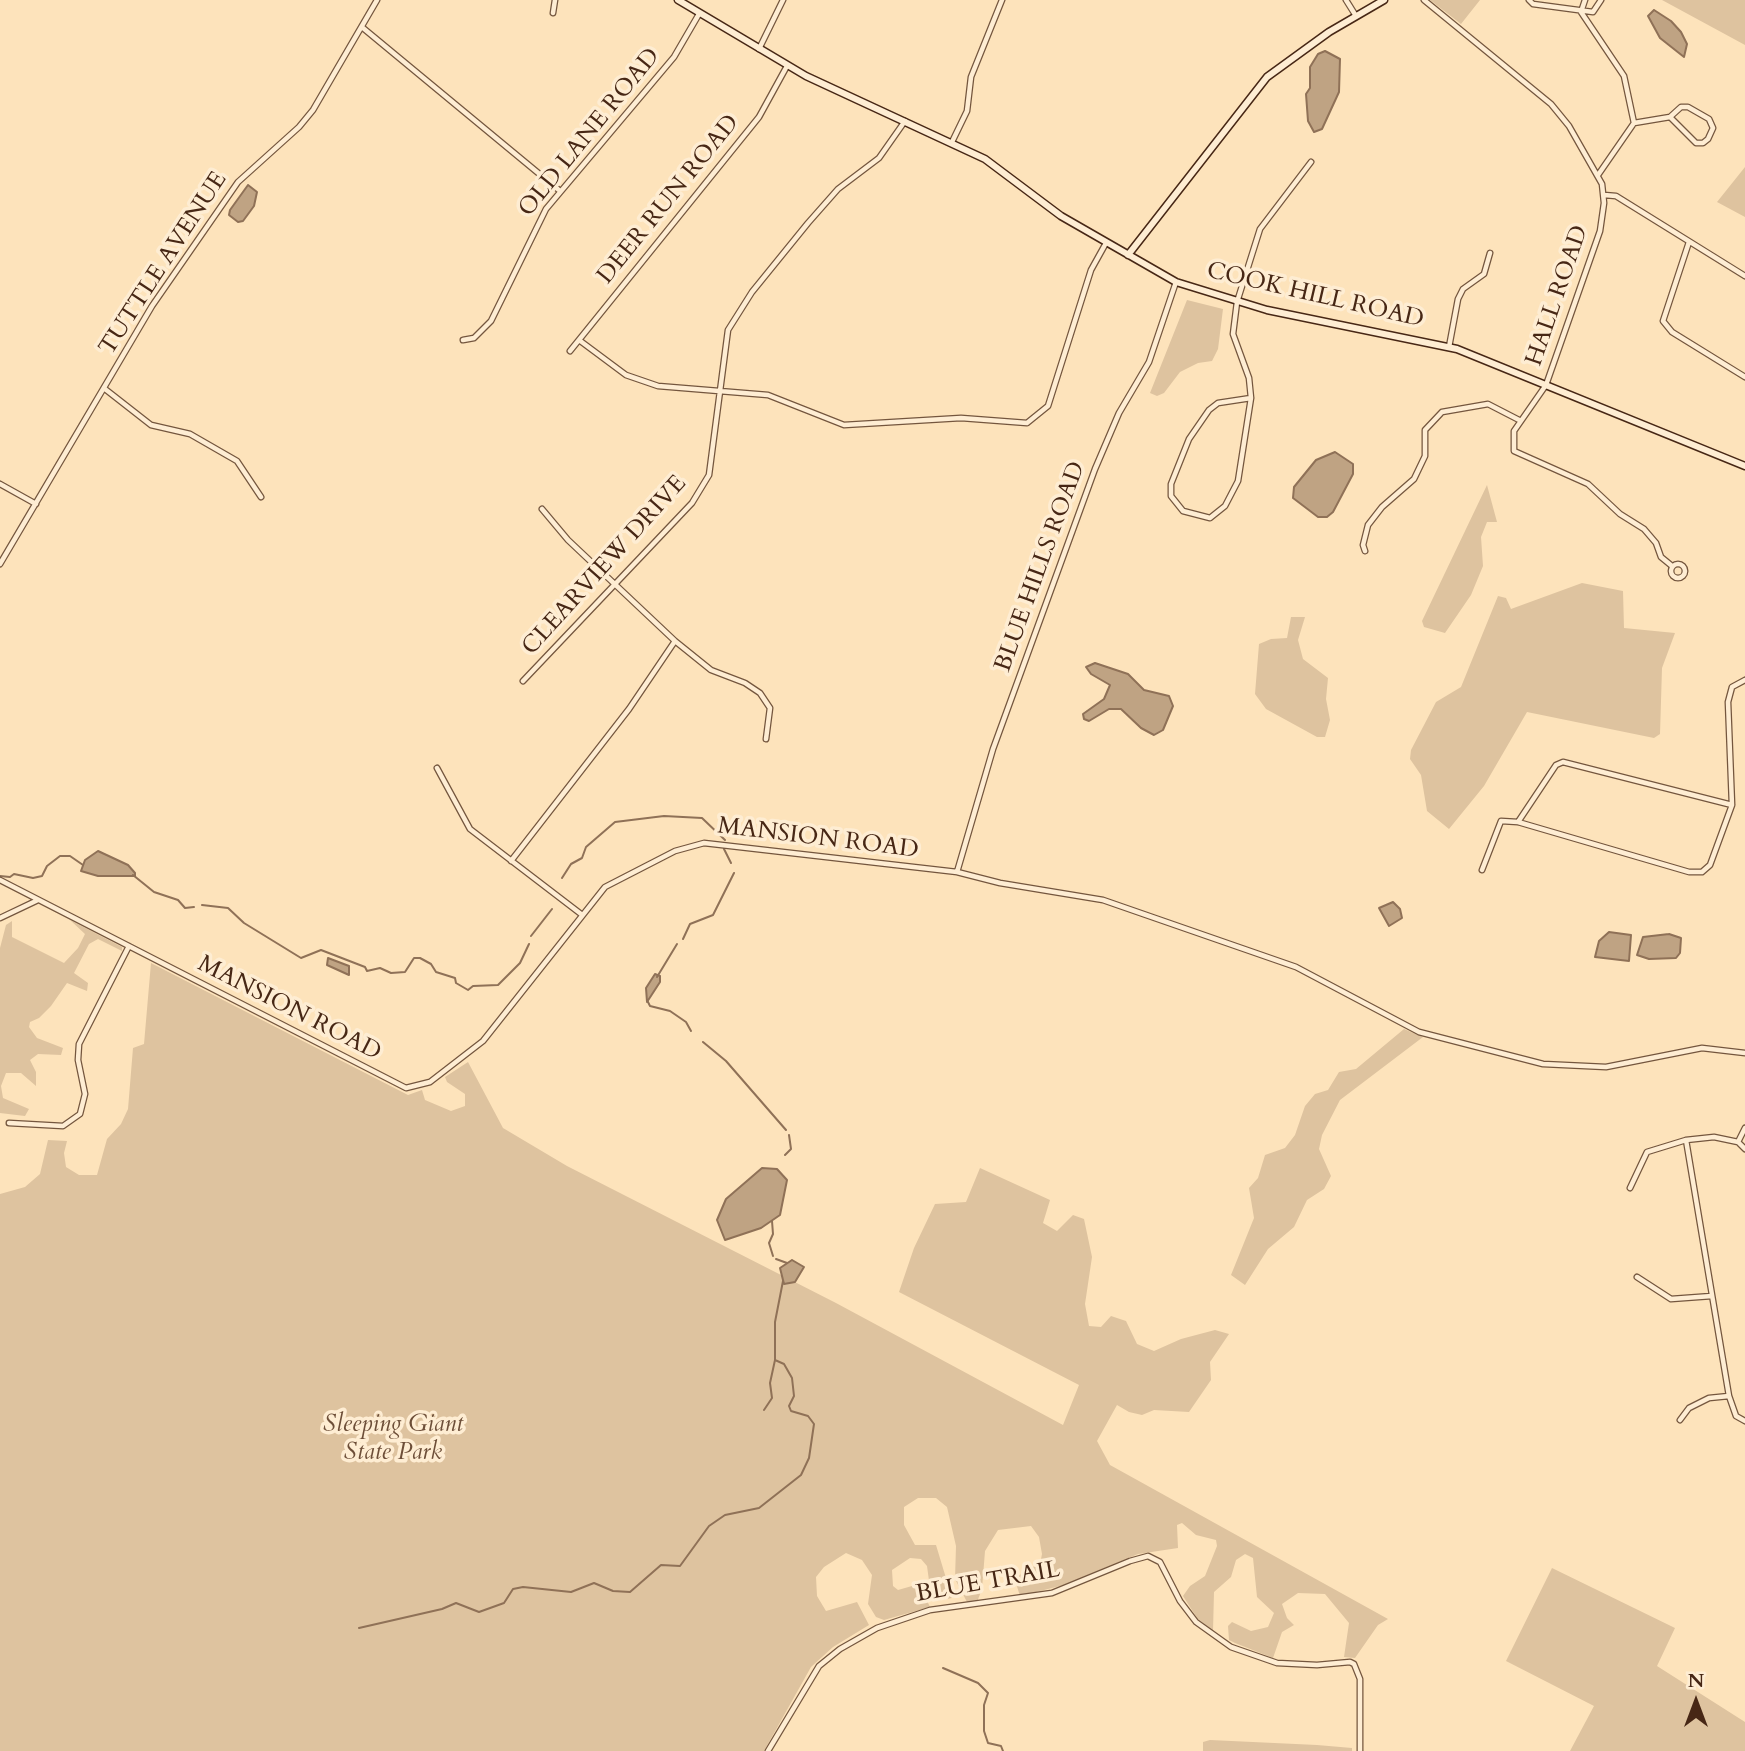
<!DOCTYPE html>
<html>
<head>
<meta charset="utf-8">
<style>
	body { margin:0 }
	#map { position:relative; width:1745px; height:1751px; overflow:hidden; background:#fde3bb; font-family:Cardo,serif }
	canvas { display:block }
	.north { position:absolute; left:1661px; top:1667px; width:70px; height:70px; -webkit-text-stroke:5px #feedd3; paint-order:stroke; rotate:0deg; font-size:19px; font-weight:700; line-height:28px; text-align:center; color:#472715 }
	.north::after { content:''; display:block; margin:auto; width:24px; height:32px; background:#472715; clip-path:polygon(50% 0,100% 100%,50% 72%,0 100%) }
</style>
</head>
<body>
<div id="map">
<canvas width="1745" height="1751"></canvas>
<div class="north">N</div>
</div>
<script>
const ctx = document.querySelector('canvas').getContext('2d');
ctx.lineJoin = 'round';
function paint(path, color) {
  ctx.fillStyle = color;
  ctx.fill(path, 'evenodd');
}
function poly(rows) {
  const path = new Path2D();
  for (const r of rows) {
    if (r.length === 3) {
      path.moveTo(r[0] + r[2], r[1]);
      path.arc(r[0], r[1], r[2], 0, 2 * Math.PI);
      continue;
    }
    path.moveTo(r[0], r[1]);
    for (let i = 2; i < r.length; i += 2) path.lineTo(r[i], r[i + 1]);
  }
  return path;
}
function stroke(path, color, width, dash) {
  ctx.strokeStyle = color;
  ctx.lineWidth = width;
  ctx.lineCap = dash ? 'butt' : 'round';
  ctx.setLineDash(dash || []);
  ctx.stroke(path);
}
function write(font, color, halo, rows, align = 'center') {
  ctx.font = font + ' Cardo,serif';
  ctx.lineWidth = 7;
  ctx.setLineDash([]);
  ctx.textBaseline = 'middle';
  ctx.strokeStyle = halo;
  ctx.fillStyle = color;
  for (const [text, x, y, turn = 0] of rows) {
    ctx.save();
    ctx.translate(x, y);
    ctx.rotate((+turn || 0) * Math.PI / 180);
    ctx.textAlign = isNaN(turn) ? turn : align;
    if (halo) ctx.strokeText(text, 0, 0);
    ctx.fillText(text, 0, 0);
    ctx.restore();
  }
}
const green = poly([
	[1430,0,1480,0,1461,24],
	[1662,0,1745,0,1745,45],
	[1745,167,1745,217,1717,202],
	[1187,300,1223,309,1218,349,1212,361,1198,363,1180,372,1164,393,1157,396,1150,393],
	[1487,485,1497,522,1487,522,1481,537,1483,566,1471,595,1445,633,1424,627,1422,621],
	[1582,583,1623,591,1624,628,1675,633,1662,668,1660,734,1654,738,1527,712,1484,786,1449,829,1427,811,1421,775,1410,759,1411,750,1436,702,1461,687,1498,596,1506,598,1511,609],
	[1291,617,1305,617,1298,640,1303,659,1328,678,1326,699,1330,720,1325,737,1317,737,1266,709,1255,694,1259,644,1271,639,1287,638],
	[70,920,122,947,122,951,98,939,89,944,74,973,88,983,87,991,67,983,51,1006,39,1018,30,1022,29,1027,37,1038,63,1048,61,1055,38,1054,30,1060,36,1072,36,1086,21,1073,6,1073,1,1086,3,1098,29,1109,25,1116,0,1113,0,948,6,925,12,921,12,937,64,963,78,948,85,934],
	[151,963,408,1095,422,1090,425,1100,451,1111,465,1106,465,1094,447,1082,445,1077,468,1062,503,1128,567,1166,836,1303,1063,1425,1079,1385,899,1292,914,1248,935,1204,966,1202,980,1168,1050,1200,1043,1223,1057,1231,1073,1215,1084,1219,1092,1257,1085,1304,1089,1326,1101,1327,1111,1316,1126,1321,1137,1344,1154,1351,1181,1339,1215,1330,1229,1334,1210,1362,1211,1380,1189,1412,1154,1410,1142,1415,1129,1412,1117,1405,1097,1441,1110,1465,1388,1619,1378,1625,1355,1658,1344,1657,1349,1623,1325,1594,1298,1593,1282,1604,1287,1618,1294,1625,1282,1632,1273,1658,1235,1643,1229,1640,1228,1626,1232,1622,1251,1631,1268,1627,1274,1613,1257,1597,1253,1558,1245,1554,1236,1560,1231,1577,1214,1592,1213,1631,1197,1618,1183,1596,1190,1586,1205,1576,1217,1546,1216,1540,1196,1535,1182,1523,1177,1525,1178,1548,1138,1554,1064,1585,1020,1596,1015,1580,1025,1570,1040,1564,1042,1554,1039,1537,1031,1526,998,1530,985,1551,982,1589,977,1602,967,1602,955,1579,956,1546,947,1507,936,1498,918,1498,904,1507,904,1525,915,1545,936,1545,952,1598,936,1601,931,1595,927,1566,921,1559,910,1558,892,1570,893,1586,898,1590,919,1584,930,1607,884,1620,876,1617,868,1604,872,1575,862,1560,846,1553,824,1567,816,1577,817,1596,826,1611,857,1602,869,1625,833,1647,811,1667,764,1751,0,1751,0,1194,25,1187,40,1174,48,1140,67,1141,64,1153,66,1167,79,1175,97,1175,107,1139,121,1124,128,1109,133,1048,144,1044],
	[1404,1029,1423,1037,1340,1100,1322,1135,1319,1149,1331,1176,1324,1189,1307,1200,1294,1227,1268,1249,1245,1285,1231,1275,1254,1218,1249,1188,1258,1178,1265,1155,1285,1148,1295,1135,1305,1106,1315,1094,1328,1090,1339,1072,1356,1069],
	[1552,1568,1675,1628,1657,1666,1745,1722,1745,1751,1570,1751,1594,1706,1506,1661],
	[1210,1740,1317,1745,1352,1748,1352,1751,1203,1751,1203,1742]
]);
const water = poly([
	[1654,10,1671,21,1681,32,1687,44,1684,57,1660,38,1648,16,1654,10],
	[1325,51,1340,59,1339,92,1322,129,1314,132,1308,121,1306,94,1310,88,1310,67,1318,54,1325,51],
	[248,185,257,192,254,206,243,221,238,222,229,215,230,210,248,185],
	[1335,452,1353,464,1353,474,1333,512,1327,517,1318,517,1293,498,1294,487,1316,460,1335,452],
	[1095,663,1128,674,1144,690,1169,696,1173,706,1163,730,1154,735,1141,728,1121,709,1109,709,1089,721,1084,719,1083,714,1104,699,1110,685,1091,674,1086,667,1095,663],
	[98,851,128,865,135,873,135,876,98,876,81,871,85,860,98,851],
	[1393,902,1400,909,1402,918,1389,926,1379,908,1393,902],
	[1609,932,1631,935,1629,961,1595,957,1599,941,1609,932],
	[1669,934,1681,938,1680,953,1676,958,1649,959,1637,955,1643,937,1669,934],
	[328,958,349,966,349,975,327,965,328,958],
	[655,974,660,976,660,982,647,1002,646,988,655,974],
	[762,1168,777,1169,787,1180,780,1215,761,1228,725,1240,717,1220,726,1199,762,1168],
	[792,1260,804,1267,795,1282,784,1284,780,1268,792,1260]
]);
const stream = poly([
	[724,849,731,863],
	[133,875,154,892,178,900,185,908,194,907],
	[0,876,10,877,14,874,33,878,42,876,47,866,60,856,70,856,83,865],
	[562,878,571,864,582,858,586,847,615,822,664,816,702,818,725,840],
	[202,905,228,908,244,923,301,958,321,950,365,967,367,971,380,968,391,973,405,972,414,958,420,958,431,964,436,972,455,978,456,983,468,990,473,986,498,985,520,963,529,944],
	[531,936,552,909],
	[683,939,690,924,713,915,734,873],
	[657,977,677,944],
	[647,1000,650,1006,670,1011,686,1022,691,1031],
	[703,1042,726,1061,786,1130],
	[785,1155,791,1149,789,1135],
	[772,1221,773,1234,769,1243,773,1256],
	[776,1259,787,1263],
	[764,1410,772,1398,770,1383,775,1360,775,1322,783,1281],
	[359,1628,442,1609,456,1603,479,1612,504,1603,513,1589,523,1587,571,1592,594,1583,613,1591,630,1592,661,1565,680,1566,709,1526,725,1515,759,1508,801,1475,809,1458,814,1424,808,1416,791,1411,789,1406,794,1396,792,1378,784,1364,775,1360],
	[943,1668,978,1683,988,1693,984,1705,984,1731,988,1743,1001,1746,1003,1751]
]);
const street = poly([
	[1346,0,1356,16],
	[1424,0,1551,104,1569,126,1602,184,1604,203,1600,231,1546,385],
	[1529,0,1533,4,1593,12,1601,0],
	[1585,0,1581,12,1624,76,1634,123,1598,175],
	[553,13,555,0],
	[363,28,560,191],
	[759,49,783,0],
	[1634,123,1670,117,1681,107,1688,107,1709,119,1713,128,1708,139,1703,143,1696,143,1670,117],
	[952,142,967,111,971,77,1002,0],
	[1604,195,1616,196,1745,276],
	[1689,242,1663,321,1672,332,1745,377],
	[463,340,474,338,491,321,546,209,674,57,699,14],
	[579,340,626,375,658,386,768,395,844,425,961,418,1027,423,1048,406,1091,270,1106,243],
	[1449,347,1458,299,1463,289,1484,274,1490,253],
	[570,351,759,117,787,66],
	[1546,385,1514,431,1514,451,1588,484,1620,514,1644,529,1656,543,1661,557,1672,566],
	[105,389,151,425,190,434,237,461,261,497],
	[1251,398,1238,481,1225,506,1210,518,1183,511,1171,496,1171,484,1189,439,1209,410,1218,403,1251,398],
	[1251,398,1249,378,1233,334,1237,302,1260,229,1311,162],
	[0,484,36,504],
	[542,509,568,540,675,641,711,670,745,683,760,693,770,708,766,739],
	[1365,551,1363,545,1368,525,1382,507,1414,479,1425,456,1425,430,1442,412,1488,404,1521,421],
	[1678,571,7],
	[0,564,152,306,238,182,299,127,313,110,377,0],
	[523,681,692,503,709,475,728,330,752,292,808,223,838,189,879,158,905,121],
	[437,768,470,829,581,914],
	[1518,822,1556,765,1563,762,1732,805],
	[511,861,629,709,675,641],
	[1482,870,1501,821,1518,822,1689,872,1702,872,1710,865,1732,805,1728,702,1732,687,1745,680],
	[957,872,993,749,1095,469,1119,413,1149,362,1176,282],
	[0,880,406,1088,430,1082,483,1041,605,887,675,851,704,843,957,872,1000,883,1103,900,1296,967,1419,1032,1543,1064,1606,1067,1702,1048,1745,1053],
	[0,918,38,900],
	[9,1123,63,1126,80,1114,85,1094,78,1060,79,1044,129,946],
	[1686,1140,1729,1396,1736,1416,1745,1421],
	[1738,1142,1745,1128],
	[1630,1188,1647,1152,1686,1140,1714,1137,1738,1142,1745,1149],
	[1637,1277,1671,1299,1712,1296],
	[1680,1420,1689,1408,1709,1398,1729,1396],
	[768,1751,819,1666,840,1649,877,1628,930,1610,1052,1593,1130,1561,1148,1556,1160,1562,1180,1601,1196,1622,1231,1647,1277,1663,1317,1665,1350,1662,1354,1664,1360,1679,1360,1751]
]);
const secondary = poly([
	[678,0,806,76,985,159,1061,216,1176,282,1267,310,1457,349,1745,466],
	[1128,255,1267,77,1329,32,1384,0]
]);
const streetNames = [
	["OLD LANE ROAD",590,133,-51],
	["DEER RUN ROAD",669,200,-51],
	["TUTTLE AVENUE",164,264,-57],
	["COOK HILL ROAD",1315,296,13],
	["HALL ROAD",1558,296,-71],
	["CLEARVIEW DRIVE",605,566,-48],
	["BLUE HILLS ROAD",1041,567,-70],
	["MANSION ROAD",818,839,7],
	["MANSION ROAD",289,1009,27],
	["BLUE TRAIL",988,1583,-10]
];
const parkNames = [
	["Sleeping Giant",393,1425],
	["State Park",393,1453]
];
paint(green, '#dec39f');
paint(water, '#bfa383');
stroke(water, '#8f7157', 2);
stroke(stream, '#8f7157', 2);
stroke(street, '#74563e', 7);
stroke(secondary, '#472715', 9);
stroke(street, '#feedd3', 4.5);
stroke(secondary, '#feedd3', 6);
write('24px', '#472715', '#feedd3', streetNames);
write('italic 24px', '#6d4e38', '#feedd3', parkNames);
</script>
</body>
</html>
